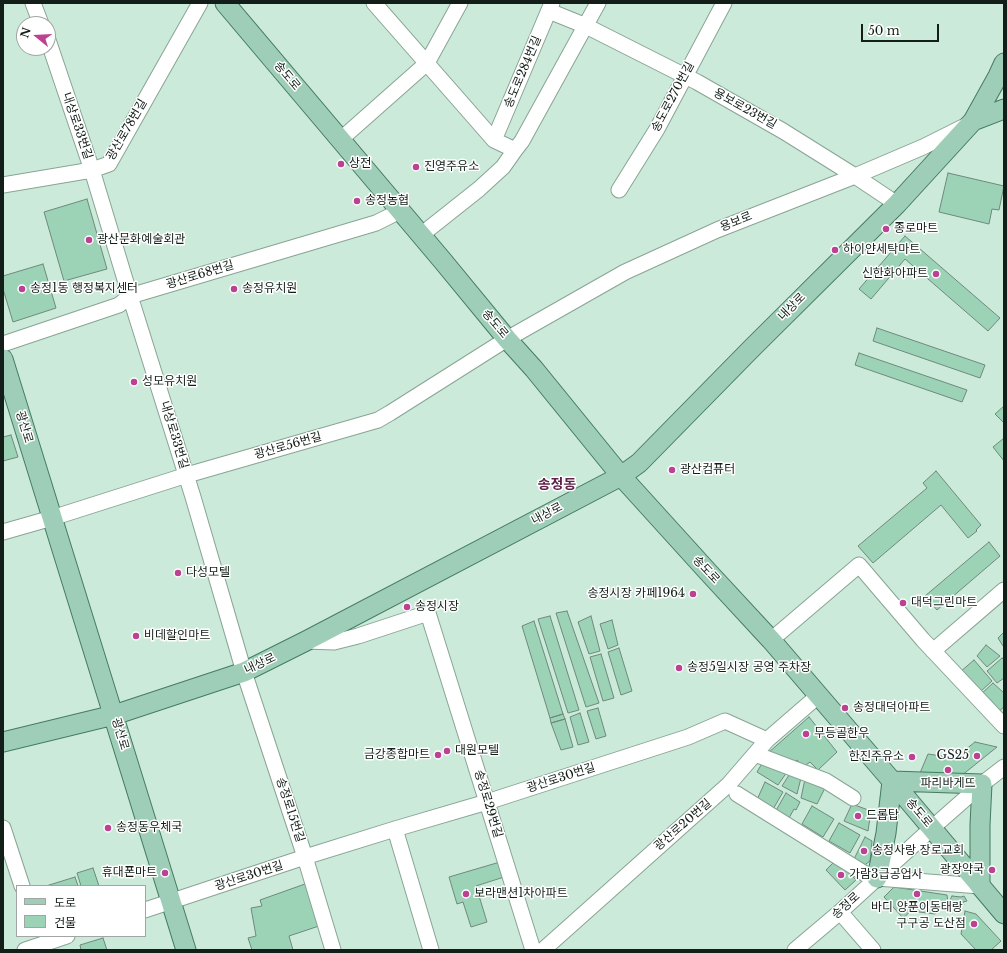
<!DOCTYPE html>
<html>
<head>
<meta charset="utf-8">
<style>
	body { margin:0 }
	#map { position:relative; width:1007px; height:953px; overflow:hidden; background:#cceada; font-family:"Libre Baskerville","Noto Sans KR",serif }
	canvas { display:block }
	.frame { position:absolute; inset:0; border:4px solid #131e18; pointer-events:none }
	.legend { position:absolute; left:16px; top:885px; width:130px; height:52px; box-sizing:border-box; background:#fff; border:1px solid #a1a5a3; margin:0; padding:5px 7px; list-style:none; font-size:12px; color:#131e18 }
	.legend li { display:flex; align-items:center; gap:8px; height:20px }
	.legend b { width:20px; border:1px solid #a1a5a3 }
	.north { position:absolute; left:16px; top:16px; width:40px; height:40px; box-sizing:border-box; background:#fff; border:1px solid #a1a5a3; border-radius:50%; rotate:288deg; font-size:11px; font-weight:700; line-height:16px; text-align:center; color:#131e18 }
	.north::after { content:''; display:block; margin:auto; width:14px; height:18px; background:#bc4192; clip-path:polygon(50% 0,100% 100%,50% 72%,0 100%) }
	.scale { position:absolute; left:861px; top:24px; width:78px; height:18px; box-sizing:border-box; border:2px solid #131e18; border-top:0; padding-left:5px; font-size:12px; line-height:14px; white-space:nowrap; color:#131e18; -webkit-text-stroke:3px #fff; paint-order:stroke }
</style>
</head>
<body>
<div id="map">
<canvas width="1007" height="953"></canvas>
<div class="frame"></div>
<ul class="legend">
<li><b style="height:5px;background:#9fceb8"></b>도로</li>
<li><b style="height:11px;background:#9cd3b7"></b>건물</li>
</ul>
<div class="north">N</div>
<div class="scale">50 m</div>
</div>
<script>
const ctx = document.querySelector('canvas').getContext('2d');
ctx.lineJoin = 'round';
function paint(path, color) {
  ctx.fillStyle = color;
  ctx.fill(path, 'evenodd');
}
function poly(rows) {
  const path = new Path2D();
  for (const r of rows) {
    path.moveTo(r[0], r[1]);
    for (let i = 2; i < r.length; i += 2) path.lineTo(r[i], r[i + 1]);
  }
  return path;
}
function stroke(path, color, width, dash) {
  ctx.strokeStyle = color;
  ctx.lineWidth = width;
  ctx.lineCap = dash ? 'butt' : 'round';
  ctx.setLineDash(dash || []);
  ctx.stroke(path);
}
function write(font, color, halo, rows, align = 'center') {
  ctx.font = font + ' "Libre Baskerville","Noto Sans KR",serif';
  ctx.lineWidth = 3;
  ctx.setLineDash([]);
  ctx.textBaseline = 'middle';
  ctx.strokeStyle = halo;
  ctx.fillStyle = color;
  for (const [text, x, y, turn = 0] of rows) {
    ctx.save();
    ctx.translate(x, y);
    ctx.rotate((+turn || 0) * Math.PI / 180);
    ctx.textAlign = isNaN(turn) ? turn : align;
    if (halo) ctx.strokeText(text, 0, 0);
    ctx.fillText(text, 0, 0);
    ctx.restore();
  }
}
const building = poly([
	[948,173,1004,186,999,210,992,209,989,224,939,212,948,173],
	[87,199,107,269,64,281,44,212,87,199],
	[905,236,1000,318,988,331,905,259,871,299,859,289,905,236],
	[43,264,56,308,13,322,3,289,3,276,43,264],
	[877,328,985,365,980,378,873,341,877,328],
	[859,353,967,390,962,402,855,365,859,353],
	[1004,406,1004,423,995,414,1004,406],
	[11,435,18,457,3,461,3,437,11,435],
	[1004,438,1004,461,993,447,1004,438],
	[936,471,981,525,976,530,977,531,968,538,941,505,873,563,858,546,927,488,923,483,936,471],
	[989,542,1000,556,937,610,925,596,989,542],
	[567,611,599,703,586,707,556,613,567,611],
	[550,616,579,710,568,713,538,619,550,616],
	[591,616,600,651,589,654,578,622,591,616],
	[612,620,618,645,608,649,600,624,612,620],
	[534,621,563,714,550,718,522,626,534,621],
	[1004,632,1004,646,1003,646,998,638,1004,632],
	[986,645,1000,656,987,667,977,656,986,645],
	[619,648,632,691,621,695,608,652,619,648],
	[601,654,614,698,603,701,590,657,601,654],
	[1002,658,1004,660,1004,678,997,683,987,671,1002,658],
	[974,660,992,681,980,692,960,672,974,660],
	[993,683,1004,693,1004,707,998,712,980,695,993,683],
	[598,708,606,736,596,739,587,711,598,708],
	[580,713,589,742,578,745,570,717,580,713],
	[563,714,565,719,551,723,550,718,563,714],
	[809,717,837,752,818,770,810,762,803,767,797,760,791,765,768,753,809,717],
	[565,719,573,747,561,750,551,723,565,719],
	[975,742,997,747,961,776,920,773,928,754,955,758,975,742],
	[764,760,787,772,778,785,757,772,764,760],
	[791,772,801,778,797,794,782,786,791,772],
	[805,779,825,788,817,804,801,798,805,779],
	[765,782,783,792,772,811,756,802,765,782],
	[786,793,800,802,796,810,794,809,789,818,774,814,786,793],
	[852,804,871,811,868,831,844,821,852,804],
	[812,806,834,819,823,837,802,824,812,806],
	[839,823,860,835,850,853,829,841,839,823],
	[865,837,872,841,870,861,862,867,853,861,865,837],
	[837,859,856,880,845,890,826,870,837,859],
	[500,862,504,877,476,886,487,922,471,927,463,902,457,904,449,877,500,862],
	[93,868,99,886,81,886,77,873,93,868],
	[75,877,78,886,46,886,75,877],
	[305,884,319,926,289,936,293,950,252,950,248,938,256,936,251,908,262,906,260,900,305,884],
	[894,887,947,895,948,902,935,914,911,911,903,918,884,897,894,887],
	[952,896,961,897,964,896,967,901,963,902,964,905,960,906,950,905,949,902,952,896],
	[965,911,976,914,1001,941,991,950,976,950,961,934,965,911],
	[103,938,107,950,81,950,80,945,103,938]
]);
const minor = poly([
	[33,3,41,24],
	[374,3,494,140,515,150,522,141,598,3],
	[549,11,586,26,697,82,783,131,855,176,897,204],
	[48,40,92,170,130,296,193,497,244,672,305,857,333,950],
	[340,140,427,63,460,3],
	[494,140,552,3],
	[3,185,92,170,109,164,200,3],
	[619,190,657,129,724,3],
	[421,235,479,189,503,167,515,150],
	[3,344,119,305,130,296,376,223,400,211],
	[3,532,52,518,187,475,378,420,390,413,507,339,625,272,717,230,855,176,923,147,965,126],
	[771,640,859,565,923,640,1004,726],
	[306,641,334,642,358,636,428,613,533,950],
	[933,651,1004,590],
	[755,754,826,781,853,798],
	[737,794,875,880],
	[3,828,22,886],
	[395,829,431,950],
	[877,878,980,886],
	[145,910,305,857,395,829,487,802,688,737,725,721,767,740],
	[840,912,873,950],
	[25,950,67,936],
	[543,950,729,784,767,740,819,695],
	[795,950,840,912,932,828,982,784,1004,767]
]);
const major = poly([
	[225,3,442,260,507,339,534,369,621,476,709,573,771,640,892,781,1004,914],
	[973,121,998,76,1004,63],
	[3,359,186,950],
	[3,742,114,715,244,672,306,641,621,476,639,463,752,348,897,204,973,121,1004,109],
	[877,878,886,833,892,781,982,784,980,825,980,886]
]);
const markers = [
	[341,164,4,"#bc4192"],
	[416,167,4,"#bc4192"],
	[357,201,4,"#bc4192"],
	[886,229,4,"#bc4192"],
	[89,240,4,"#bc4192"],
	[835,250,4,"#bc4192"],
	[936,274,4,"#bc4192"],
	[22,289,4,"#bc4192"],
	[234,289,4,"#bc4192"],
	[134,382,4,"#bc4192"],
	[672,470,4,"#bc4192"],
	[178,573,4,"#bc4192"],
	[693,594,4,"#bc4192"],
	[903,603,4,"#bc4192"],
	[407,607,4,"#bc4192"],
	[136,636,4,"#bc4192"],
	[679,668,4,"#bc4192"],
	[845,708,4,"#bc4192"],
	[806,734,4,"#bc4192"],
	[447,751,4,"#bc4192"],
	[438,755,4,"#bc4192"],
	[977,756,4,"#bc4192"],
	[912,757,4,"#bc4192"],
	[948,770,4,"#bc4192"],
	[858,816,4,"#bc4192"],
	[108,828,4,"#bc4192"],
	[864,851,4,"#bc4192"],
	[992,870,4,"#bc4192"],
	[165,873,4,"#bc4192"],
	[841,875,4,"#bc4192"],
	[466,894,4,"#bc4192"],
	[917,894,4,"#bc4192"],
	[974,924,4,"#bc4192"]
];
const streetNames = [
	["송도로284번길",523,72,-67],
	["송도로",287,76,50],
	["송도로270번길",673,97,-62],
	["용보로23번길",745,109,29],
	["내상로33번길",77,126,71],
	["광산로78번길",127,130,-60],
	["용보로",736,222,-22],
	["광산로68번길",200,275,-17],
	["내상로",792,307,-45],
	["송도로",495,324,50],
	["광산로",24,427,73],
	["내상로33번길",174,435,73],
	["광산로56번길",288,446,-16],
	["내상로",547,514,-28],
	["송도로",706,570,47],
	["내상로",260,664,-25],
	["광산로",120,734,73],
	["광산로30번길",561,778,-18],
	["송정로29번길",488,804,73],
	["송정로15번길",290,810,72],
	["송도로",919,813,50],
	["광산로20번길",683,825,-41],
	["광산로30번길",249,876,-18],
	["송정로",846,906,-42]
];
const poiNames = [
	["상전",349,164],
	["진영주유소",424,167],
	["송정농협",365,201],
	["종로마트",894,229],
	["광산문화예술회관",97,240],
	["하이얀세탁마트",843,250],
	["신한화아파트",928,274,"right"],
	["송정1동 행정복지센터",30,289],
	["송정유치원",242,289],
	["성모유치원",142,382],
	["광산컴퓨터",680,470],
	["다성모텔",186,573],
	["송정시장 카페1964",685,594,"right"],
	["대덕그린마트",911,603],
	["송정시장",415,607],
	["비데할인마트",144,636],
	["송정5일시장 공영 주차장",687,668],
	["송정대덕아파트",853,708],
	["무등골한우",814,734],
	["대원모텔",455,751],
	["금강종합마트",430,755,"right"],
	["GS25",969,756,"right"],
	["한진주유소",904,757,"right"],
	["파리바게뜨",948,784,"center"],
	["드롭탑",866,816],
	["송정동우체국",116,828],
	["송정사랑 장로교회",872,851],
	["광장약국",984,870,"right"],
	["휴대폰마트",157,873,"right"],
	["가람3급공업사",849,875],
	["보라맨션1차아파트",474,894],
	["바디 양푼이동태랑",917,908,"center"],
	["구구공 도산점",966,924,"right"]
];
const quarterNames = [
	["송정동",557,485]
];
paint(building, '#9cd3b7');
stroke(building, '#6e897b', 1);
stroke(minor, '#88a495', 17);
stroke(major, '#447b61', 21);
stroke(minor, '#fff', 15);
stroke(major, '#9fceb8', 19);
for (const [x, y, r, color] of markers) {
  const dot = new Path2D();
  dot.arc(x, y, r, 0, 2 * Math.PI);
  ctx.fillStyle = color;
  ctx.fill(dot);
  stroke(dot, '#fff', 1.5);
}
write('12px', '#131e18', '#fff', streetNames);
write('12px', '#131e18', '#fff', poiNames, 'left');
write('bold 14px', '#5e2349', '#fff', quarterNames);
</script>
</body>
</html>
